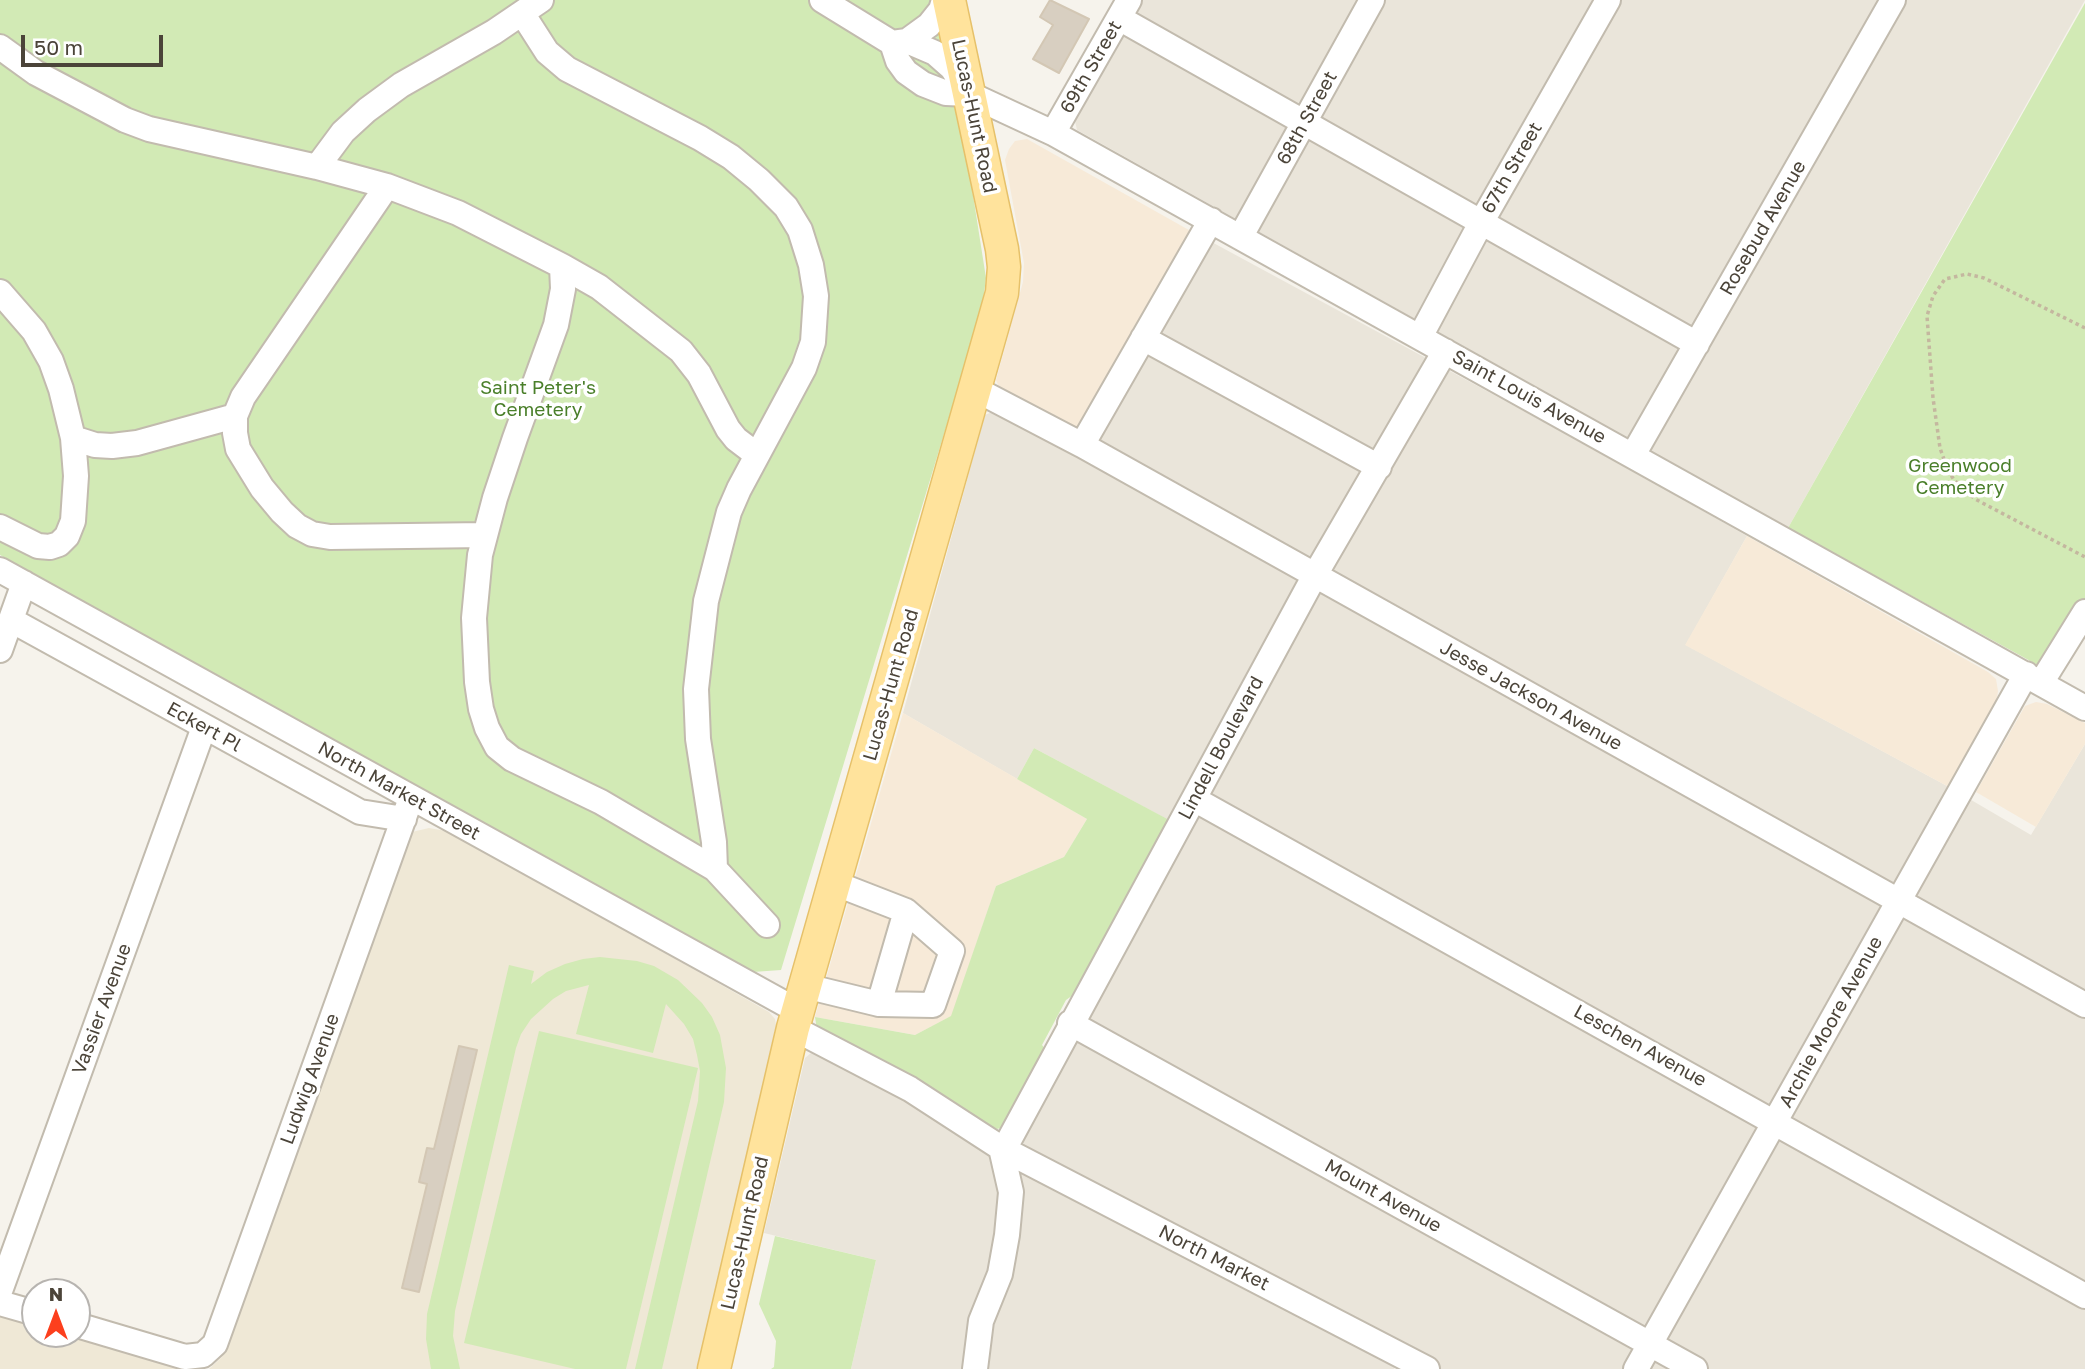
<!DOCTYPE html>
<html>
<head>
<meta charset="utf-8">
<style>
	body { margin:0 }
	#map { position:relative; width:2085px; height:1369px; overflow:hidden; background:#f6f3ec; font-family:"Golos Text",sans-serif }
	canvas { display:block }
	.north { position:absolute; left:21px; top:1278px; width:70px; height:70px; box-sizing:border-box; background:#fff; border:2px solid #b7b4b0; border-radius:50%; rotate:0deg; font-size:19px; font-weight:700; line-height:28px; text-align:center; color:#4b4439 }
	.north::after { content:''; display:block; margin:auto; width:24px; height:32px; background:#fc3f1d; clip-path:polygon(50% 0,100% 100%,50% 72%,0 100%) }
	.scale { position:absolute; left:21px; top:35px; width:142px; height:32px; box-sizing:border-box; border:4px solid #4b4439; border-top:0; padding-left:9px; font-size:21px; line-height:24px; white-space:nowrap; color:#4b4439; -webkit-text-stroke:5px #fff; paint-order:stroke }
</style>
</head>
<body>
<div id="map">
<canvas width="2085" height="1369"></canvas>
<div class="north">N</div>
<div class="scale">50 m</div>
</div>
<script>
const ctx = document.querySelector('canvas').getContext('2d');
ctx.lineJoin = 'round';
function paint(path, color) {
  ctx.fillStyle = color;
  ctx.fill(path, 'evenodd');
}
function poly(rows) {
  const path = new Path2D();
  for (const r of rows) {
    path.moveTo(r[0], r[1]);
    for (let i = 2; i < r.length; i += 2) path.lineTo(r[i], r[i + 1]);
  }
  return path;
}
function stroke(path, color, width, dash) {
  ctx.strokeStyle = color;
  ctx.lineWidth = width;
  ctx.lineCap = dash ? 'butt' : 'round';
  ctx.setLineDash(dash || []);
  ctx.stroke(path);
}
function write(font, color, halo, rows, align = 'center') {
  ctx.font = font + ' "Golos Text",sans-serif';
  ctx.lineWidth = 7;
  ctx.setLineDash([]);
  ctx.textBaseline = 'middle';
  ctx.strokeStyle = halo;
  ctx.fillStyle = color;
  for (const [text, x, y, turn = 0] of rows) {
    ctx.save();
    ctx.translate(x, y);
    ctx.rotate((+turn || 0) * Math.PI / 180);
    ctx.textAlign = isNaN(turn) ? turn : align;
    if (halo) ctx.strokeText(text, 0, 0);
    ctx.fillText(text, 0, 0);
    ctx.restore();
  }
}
const residential = poly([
	[1141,0,2085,0,1788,528,1077,130,1074,117],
	[1208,240,1605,455,1747,536,1686,645,1949,787,2031,835,2085,744,2085,1369,1440,1369,1026,1150,1023,1142,1027,1125,1191,832,1034,748,1017,779,903,713,985,415,992,412,1000,414],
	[811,1053,821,1056,1397,1365,1394,1369,851,1369,876,1260,764,1233,805,1058]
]);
const commercial = poly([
	[1027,139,1196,234,1081,432,1000,389,996,380,1023,282,1024,263,1005,160,1009,149,1015,141],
	[1747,536,1988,672,1996,679,1998,691,1996,704,1949,787,1685,645],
	[2036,702,2047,704,2085,723,2085,744,2036,827,1976,792,2025,706],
	[903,713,1087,819,1064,857,996,886,952,1016,915,1035,815,1017]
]);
const education = poly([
	[429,828,452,832,769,1012,775,1019,776,1025,698,1369,209,1369,222,1357,412,832],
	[0,1313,35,1323,35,1334,70,1334,184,1369,0,1369]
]);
const green = poly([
	[0,0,932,0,965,144,986,278,982,309,781,970,753,972,0,555],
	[2085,3,2085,623,2054,674,1788,528],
	[1034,748,1173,822,1083,988,1066,1000,1042,1045,1047,1051,1005,1127,997,1129,817,1030,815,1017,915,1035,951,1016,996,886,1064,857,1087,819,1017,779],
	[600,957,637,961,654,966,678,980,702,1003,712,1017,720,1035,726,1068,724,1102,662,1369,635,1369,698,1101,700,1071,697,1055,693,1039,684,1024,666,1004,653,1053,576,1034,589,985,566,991,553,999,531,1019,521,1034,516,1048,455,1311,453,1336,460,1369,431,1369,426,1339,427,1314,509,965,534,971,531,984,547,972,565,964,583,959],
	[539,1031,698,1068,626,1369,575,1369,464,1343],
	[775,1236,876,1260,851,1369,771,1369,774,1367,776,1341,759,1304]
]);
const building = poly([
	[1050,0,1089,19,1059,73,1033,59,1053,25,1040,17,1050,0],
	[459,1046,477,1050,419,1292,402,1288,427,1184,419,1182,427,1148,434,1149,459,1046]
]);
const path = poly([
	[2085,328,1984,278,1967,274,1945,279,1933,296,1927,316,1933,398,1940,448,1947,468,1954,480,1975,499,2085,557]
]);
const minor = poly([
	[822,0,892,43,907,41,935,53,952,68,965,88],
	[522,13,547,52,567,69,700,138,731,157,759,180,786,207,800,230,811,265,816,296,813,342,804,368,739,489,729,512,706,601,696,689,698,739,714,842,715,869],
	[1119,18,1697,344],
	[907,41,929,25,941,10,944,0],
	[892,43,898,61,906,72,923,84,946,93,969,94,1053,133,2085,708],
	[0,47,36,73,125,120,149,129,317,167,387,186,458,213,562,266,599,287,681,351,699,374,728,429,736,439,757,455],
	[1053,133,1129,0],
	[317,167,343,132,367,110,401,85,494,32,541,0],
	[387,186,243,397,235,416,235,433,238,449,262,488,282,512,297,526,312,534,330,537,485,535],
	[1241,236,1372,0],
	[562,266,563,289,556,325,515,438,495,498,480,555,474,618,477,682,481,709,487,728,497,747,512,759,601,802,715,869,767,925],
	[0,292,34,331,51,361,61,389,73,438,76,476,73,521,67,536,59,544,50,547,38,546,0,527],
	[1420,337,1482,221,1608,0],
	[1143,338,1379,467],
	[975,389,1082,445,2085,1005],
	[73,438,95,445,112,446,137,443,235,416],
	[1082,445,1211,220],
	[1633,455,1893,0],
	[0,570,798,1011],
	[11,620,360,812,404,819],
	[0,650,24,583],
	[2041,683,2085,612],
	[1194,799,2085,1296],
	[805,986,879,1004,906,911,834,883],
	[879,1004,933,1005,952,951,906,911],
	[1070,1023,1695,1369],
	[793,1028,910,1089,1001,1148,1427,1369],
	[1001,1148,1008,1142,1315,575,1445,351],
	[0,1291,204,727],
	[0,1303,35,1313],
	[77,1325,185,1357,203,1355,215,1344,411,798],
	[975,1369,981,1321,1000,1274,1007,1235,1011,1192,1001,1148],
	[1636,1369,2026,674]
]);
const major = poly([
	[714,1369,793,1028,1002,293,1004,267,1002,249,949,0]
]);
const streetNames = [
	["69th Street",1091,67,-60],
	["Lucas-Hunt Road",974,116,78],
	["68th Street",1307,118,-61],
	["67th Street",1512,168,-60],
	["Rosebud Avenue",1763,228,-60],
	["Saint Louis Avenue",1529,397,29],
	["Lucas-Hunt Road",891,685,-74],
	["Jesse Jackson Avenue",1531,696,29],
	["Eckert Pl",204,727,29],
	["Lindell Boulevard",1221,748,-62],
	["North Market Street",399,791,29],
	["Vassier Avenue",102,1009,-70],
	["Archie Moore Avenue",1831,1022,-61],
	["Leschen Avenue",1640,1046,29],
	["Ludwig Avenue",310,1079,-70],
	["Mount Avenue",1383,1196,29],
	["Lucas-Hunt Road",745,1233,-77],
	["North Market",1214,1258,27]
];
const parkNames = [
	["Saint Peter's",538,388],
	["Cemetery",538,410],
	["Greenwood",1960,466],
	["Cemetery",1960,488]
];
paint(residential, '#eae5da');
paint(commercial, '#f7ead8');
paint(education, '#efe8d6');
paint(green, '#d2eab5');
paint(building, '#d8cfc1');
stroke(building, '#d3c7b4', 2);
stroke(minor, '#c2bbae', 28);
stroke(major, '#e6c16a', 35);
stroke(path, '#c4b79f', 3.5, [3.5, 3.5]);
stroke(minor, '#fff', 24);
stroke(major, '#ffe39c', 32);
write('19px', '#4b4439', '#fff', streetNames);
write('19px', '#4a7f2a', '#fff', parkNames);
</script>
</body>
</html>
